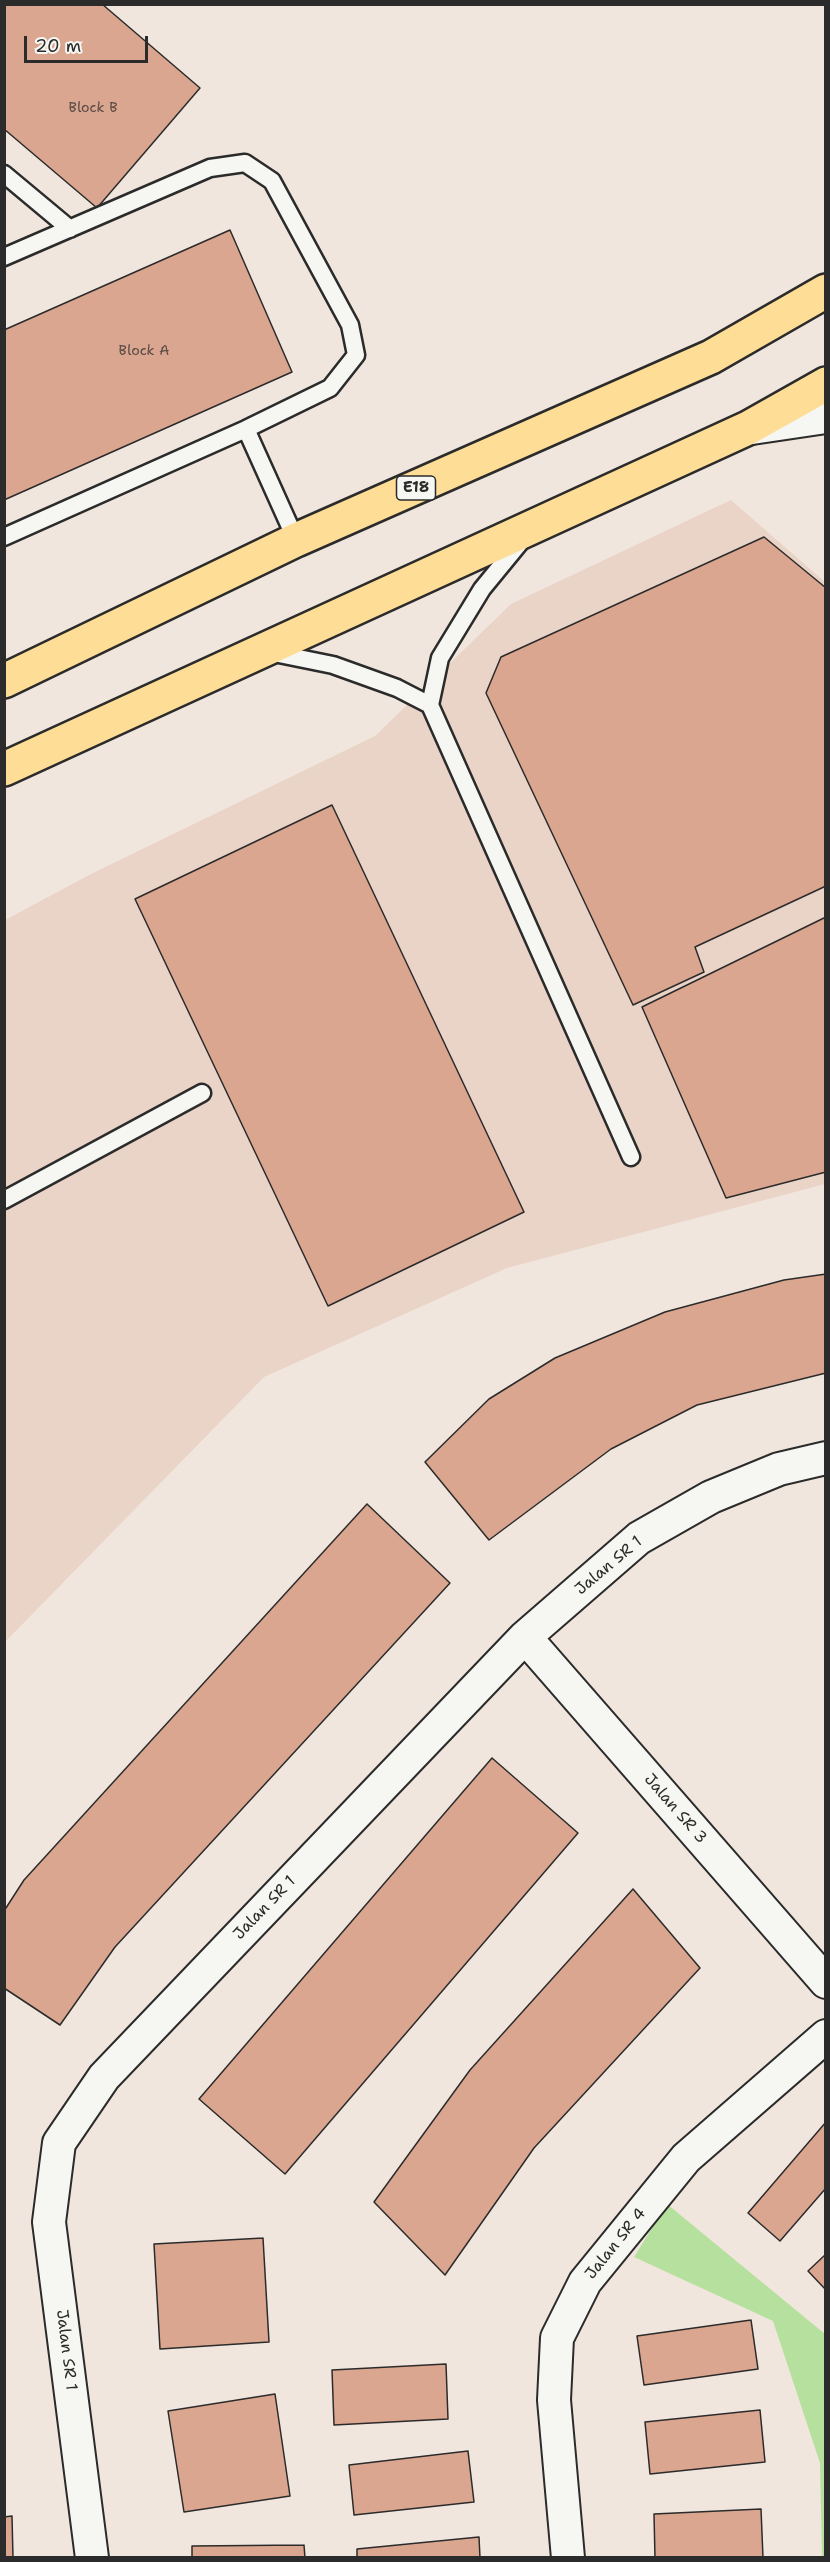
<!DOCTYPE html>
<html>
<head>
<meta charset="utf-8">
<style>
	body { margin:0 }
	#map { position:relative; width:830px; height:2562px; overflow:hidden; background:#f1e6de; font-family:"Shantell Sans",sans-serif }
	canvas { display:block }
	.frame { position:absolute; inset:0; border:6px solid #2b2b2b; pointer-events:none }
	.scale { position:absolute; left:24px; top:36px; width:124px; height:27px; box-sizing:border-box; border:3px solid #2b2b2b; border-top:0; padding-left:8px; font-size:18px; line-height:21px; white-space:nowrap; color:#2b2b2b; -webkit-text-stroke:4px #f6f6f2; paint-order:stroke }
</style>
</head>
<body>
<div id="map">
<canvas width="830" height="2562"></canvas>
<div class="frame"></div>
<div class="scale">20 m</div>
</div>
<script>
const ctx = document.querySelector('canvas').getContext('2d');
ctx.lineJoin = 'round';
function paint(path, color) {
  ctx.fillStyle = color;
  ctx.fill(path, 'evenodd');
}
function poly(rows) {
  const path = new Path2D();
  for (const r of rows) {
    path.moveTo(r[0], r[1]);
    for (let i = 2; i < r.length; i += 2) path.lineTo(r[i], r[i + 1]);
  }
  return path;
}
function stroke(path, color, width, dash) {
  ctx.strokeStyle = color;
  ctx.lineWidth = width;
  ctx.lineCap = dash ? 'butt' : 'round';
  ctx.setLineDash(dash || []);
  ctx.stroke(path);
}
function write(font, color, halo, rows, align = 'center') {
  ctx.font = font + ' "Shantell Sans",sans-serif';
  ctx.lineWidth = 4.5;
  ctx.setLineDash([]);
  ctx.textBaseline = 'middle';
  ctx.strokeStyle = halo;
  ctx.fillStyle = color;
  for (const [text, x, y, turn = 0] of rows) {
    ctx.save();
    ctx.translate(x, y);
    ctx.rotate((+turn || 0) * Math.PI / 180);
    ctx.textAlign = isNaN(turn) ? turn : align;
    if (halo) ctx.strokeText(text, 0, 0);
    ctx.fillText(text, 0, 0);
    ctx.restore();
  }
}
const built = poly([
	[731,500,825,582,825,1184,507,1268,264,1377,5,1642,5,920,93,873,375,736,511,604]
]);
const green = poly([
	[667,2204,825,2334,825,2557,822,2557,820,2463,773,2321,634,2257]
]);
const building = poly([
	[4,4,102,4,200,88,97,208,4,129,4,4],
	[230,230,292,372,4,500,4,330,230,230],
	[764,537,826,588,826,886,695,947,704,972,633,1005,486,693,501,657,764,537],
	[332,805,524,1212,328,1306,135,899,332,805],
	[826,917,826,1172,726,1198,642,1007,826,917],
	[826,1274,826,1373,697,1405,611,1449,489,1540,425,1462,489,1399,555,1358,665,1312,784,1280,826,1274],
	[367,1504,450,1583,115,1947,60,2025,4,1988,4,1911,24,1880,367,1504],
	[492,1758,578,1833,285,2174,199,2099,492,1758],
	[633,1889,700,1968,534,2148,445,2275,374,2202,470,2070,633,1889],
	[826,2122,826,2188,780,2241,748,2213,826,2122],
	[263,2238,269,2342,160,2349,154,2244,263,2238],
	[826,2254,826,2290,808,2271,826,2254],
	[751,2320,758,2369,644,2385,637,2336,751,2320],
	[446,2364,448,2419,334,2425,332,2370,446,2364],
	[275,2394,290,2496,184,2512,168,2411,275,2394],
	[760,2410,765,2462,650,2474,645,2422,760,2410],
	[468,2451,474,2502,354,2515,349,2465,468,2451],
	[761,2509,763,2558,655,2558,654,2514,761,2509],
	[12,2516,13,2558,4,2558,4,2517,12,2516],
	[479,2537,480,2558,357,2558,357,2549,479,2537],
	[304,2545,305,2558,192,2558,192,2546,304,2545]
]);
const lane = poly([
	[4,174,70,229],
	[4,257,210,168,245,163,272,181,350,325,356,355,330,388,246,429,4,537],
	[246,429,296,540],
	[523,539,482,589,440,658,430,705,631,1157],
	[269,652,333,665,397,688,430,705],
	[4,1200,202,1093]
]);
const street = poly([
	[752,428,826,417],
	[525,1637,826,1982],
	[92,2558,49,2222,59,2143,104,2077,525,1637,639,1538,711,1497,779,1469,826,1458],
	[568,2558,554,2400,557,2338,585,2282,686,2158,826,2036]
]);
const highway = poly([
	[4,681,296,540,711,357,826,291],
	[4,769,748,428,826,384]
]);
const numberNames = [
	["Block B",93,108],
	["Block A",144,351]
];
const shields = [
	[416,488,39]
];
const shieldNames = [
	["E18",416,488]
];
const streetNames = [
	["Jalan SR 1",609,1566,-40],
	["Jalan SR 3",675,1809,49],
	["Jalan SR 1",265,1908,-46],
	["Jalan SR 4",616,2244,-51],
	["Jalan SR 1",66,2350,83]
];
paint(built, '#ead3c7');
paint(green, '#b6e09d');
paint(building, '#dba690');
stroke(building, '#2b2b2b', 1.5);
stroke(lane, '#2b2b2b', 21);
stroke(street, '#2b2b2b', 36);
stroke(highway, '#2b2b2b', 38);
stroke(lane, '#f6f6f2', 16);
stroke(street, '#f6f6f2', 32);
stroke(highway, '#fedd96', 33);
write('14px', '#574a44', null, numberNames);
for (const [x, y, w] of shields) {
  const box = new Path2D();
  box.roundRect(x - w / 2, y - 12, w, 24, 4.5);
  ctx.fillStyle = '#f6f6f2';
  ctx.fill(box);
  stroke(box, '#2b2b2b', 1.5);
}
write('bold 15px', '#2b2b2b', null, shieldNames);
write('16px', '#2b2b2b', '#f6f6f2', streetNames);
</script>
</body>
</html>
